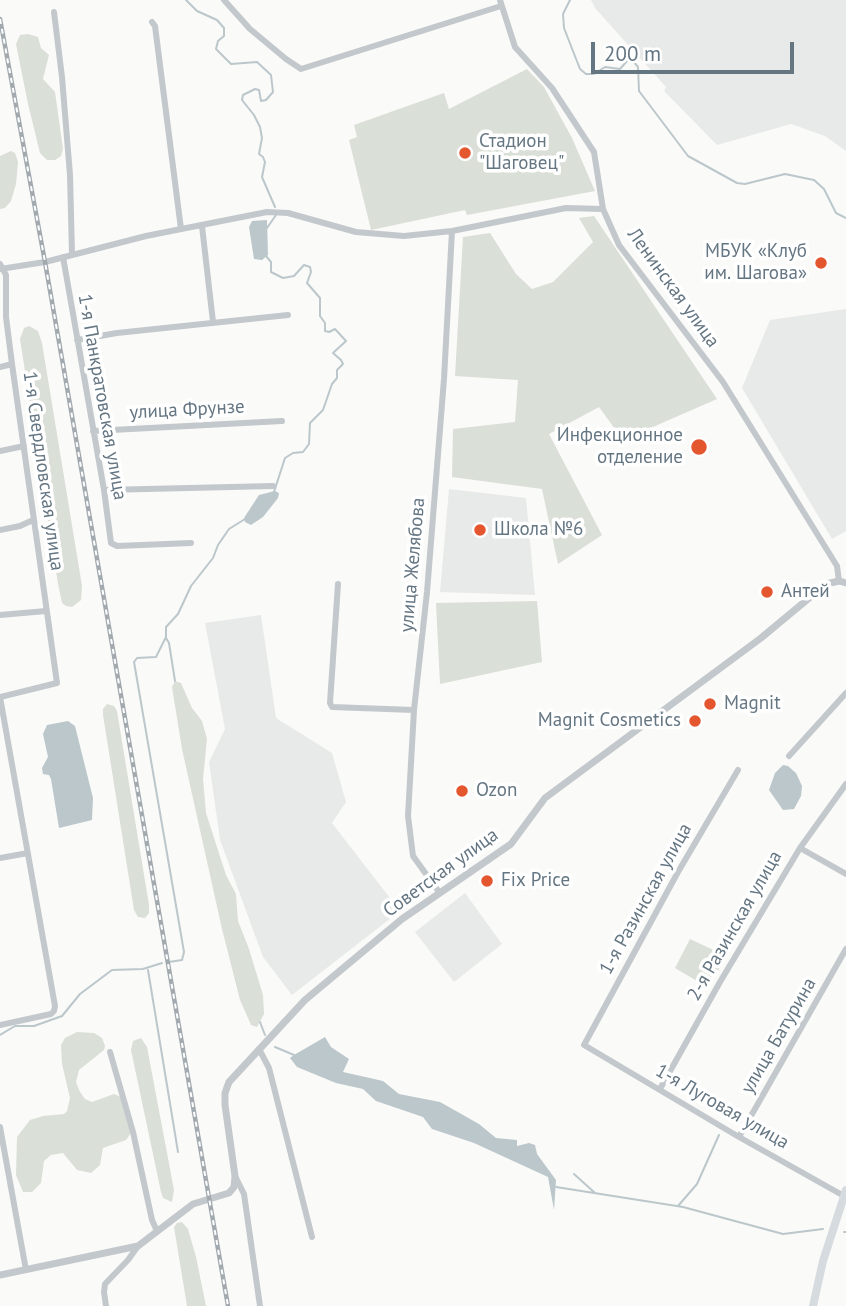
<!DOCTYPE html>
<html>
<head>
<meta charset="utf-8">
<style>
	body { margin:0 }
	#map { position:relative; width:846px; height:1306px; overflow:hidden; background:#fafaf8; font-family:"PT Sans",sans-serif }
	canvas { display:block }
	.scale { position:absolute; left:591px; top:42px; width:203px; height:32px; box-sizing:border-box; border:4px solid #657683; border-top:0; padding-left:9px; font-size:21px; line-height:24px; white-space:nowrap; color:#657683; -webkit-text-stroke:5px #fff; paint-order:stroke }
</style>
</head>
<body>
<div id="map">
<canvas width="846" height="1306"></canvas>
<div class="scale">200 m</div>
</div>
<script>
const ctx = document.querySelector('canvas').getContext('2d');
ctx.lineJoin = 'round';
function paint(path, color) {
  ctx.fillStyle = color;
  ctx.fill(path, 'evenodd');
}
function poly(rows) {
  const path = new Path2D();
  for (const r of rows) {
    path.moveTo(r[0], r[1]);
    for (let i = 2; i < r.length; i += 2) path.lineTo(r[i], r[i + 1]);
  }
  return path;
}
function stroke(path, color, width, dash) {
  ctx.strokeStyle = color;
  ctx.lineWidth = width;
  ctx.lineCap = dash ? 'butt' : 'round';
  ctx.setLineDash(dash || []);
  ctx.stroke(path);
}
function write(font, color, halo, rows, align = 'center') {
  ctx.font = font + ' "PT Sans",sans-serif';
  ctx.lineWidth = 7;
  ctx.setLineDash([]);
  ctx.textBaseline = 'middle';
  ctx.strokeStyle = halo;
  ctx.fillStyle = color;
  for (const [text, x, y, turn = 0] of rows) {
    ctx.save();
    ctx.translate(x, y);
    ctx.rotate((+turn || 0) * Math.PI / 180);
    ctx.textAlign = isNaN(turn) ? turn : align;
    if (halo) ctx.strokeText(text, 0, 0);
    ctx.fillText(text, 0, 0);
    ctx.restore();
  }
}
const built = poly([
	[591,0,846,0,846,151,825,136,791,124,717,145,664,91,666,87,595,8],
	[846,309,846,531,832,539,742,388,770,320],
	[449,489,526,498,535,595,440,592],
	[261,615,276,718,332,753,346,802,332,823,400,911,292,995,263,957,220,840,209,762,225,729,205,623],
	[465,893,502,944,454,982,415,932]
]);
const green = poly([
	[28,34,38,37,41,48,49,55,43,79,55,92,63,149,61,156,55,160,47,160,40,153,28,104,16,44,20,35],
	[527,69,544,87,572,138,595,191,467,215,465,210,371,230,349,140,357,137,354,125,444,93,449,109],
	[11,151,15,153,18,162,16,184,11,201,5,208,0,209,0,156],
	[594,216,717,399,623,440,599,407,549,434,602,535,558,564,542,489,452,477,453,429,515,422,518,380,455,376,463,237,490,233,516,274,532,289,553,282,593,242,579,218],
	[29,326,38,331,42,343,82,586,81,600,72,607,66,606,62,603,58,584,20,339,24,328],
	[537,601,542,662,440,684,436,603],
	[175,681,181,683,192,708,202,721,207,739,203,779,206,813,226,875,236,894,238,921,249,949,263,995,264,1014,257,1027,251,1025,240,1000,222,929,182,749,172,687],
	[107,704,114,706,117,711,149,905,149,913,145,918,138,917,134,910,103,715,103,709],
	[690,939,724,955,724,959,716,975,706,979,702,984,675,968],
	[77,1032,94,1033,102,1038,105,1046,104,1050,79,1070,76,1082,80,1092,85,1099,92,1102,114,1094,123,1098,131,1133,126,1140,103,1148,100,1165,91,1173,77,1170,63,1153,51,1155,44,1161,41,1183,32,1192,23,1192,16,1175,17,1137,30,1120,43,1116,64,1114,67,1111,70,1098,62,1064,61,1045,65,1038],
	[141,1038,147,1047,174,1190,172,1202,163,1198,161,1192,131,1050,133,1041],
	[182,1222,188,1229,196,1257,206,1306,187,1306,174,1227,177,1223]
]);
const water = poly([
	[267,220,268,255,262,260,254,259,249,227,252,221],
	[275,491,279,493,278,498,263,517,251,525,245,522,244,518,259,495],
	[68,721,75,726,93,798,92,820,59,828,51,779,49,775,43,774,42,768,48,757,43,734,47,725],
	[783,765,788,766,796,773,802,786,801,796,794,809,783,810,769,790,775,773],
	[325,1037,331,1047,349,1059,343,1072,383,1081,399,1094,440,1102,479,1124,496,1138,517,1140,517,1146,529,1143,535,1145,537,1154,556,1180,554,1210,548,1177,474,1143,432,1129,423,1117,376,1101,363,1089,336,1083,297,1067,290,1058,294,1055]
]);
const stream = poly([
	[186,0,197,11,217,20,224,28,224,36,218,41,216,49,231,64,257,62,271,75,273,92,266,100,261,101,259,90,255,89,243,95,242,100,254,115,260,127,262,138,259,154,263,157,265,162,262,177,275,207],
	[570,0,563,14,564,28,580,69,586,74,594,74,605,67,620,69,627,61,633,61,638,67,639,91,688,156,737,183,745,184,785,174,814,180,824,189,836,213,846,218],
	[267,228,276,215],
	[266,256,271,262,271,272,283,278,294,276,304,265,310,267,311,272,307,283,320,298,320,316,325,323,325,331,329,332,335,329,346,341,333,353,341,360,343,364,337,370,337,378,332,384,323,410,310,423,309,444,303,452,293,453,285,458,274,492],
	[166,638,169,643,175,681],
	[169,962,182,960,184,952,134,662,137,658,156,657,166,637,166,627,178,614,191,586,213,558,218,545,229,529,245,519],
	[148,970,178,1152],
	[260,1022,265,1035],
	[0,1035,15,1026,34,1026,62,1016,80,994,112,970,143,969,162,963],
	[275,1047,294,1055],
	[574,1174,595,1193],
	[556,1187,683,1207,783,1234,823,1229],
	[678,1206,697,1184,719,1135],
	[844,1232,846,1232]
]);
const minor = poly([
	[224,0,250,29,286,59,301,69,501,6],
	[500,0,515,47,552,88,594,152,603,209,619,245,723,382,837,566,839,581],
	[54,12,62,77,70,175,72,254],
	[152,22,155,26,181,229],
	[202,226,213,322],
	[63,257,104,490,111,543,117,546,191,543],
	[0,264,6,275,6,317,12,364,57,683,0,697],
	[0,269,45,262,146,236,267,212,288,213,356,232,404,236,452,231,566,208,603,209],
	[77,340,117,333,288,315],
	[0,367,12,364],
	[93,431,282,421],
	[0,451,24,446],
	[104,490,273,486],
	[0,530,20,526,33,520],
	[338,584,330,703,332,707,414,710],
	[0,615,46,611],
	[789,756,846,693],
	[738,770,678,872,584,1045,739,1137,844,1196],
	[800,848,846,874],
	[0,858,28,853],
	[439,892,413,856,408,816,414,710,427,592,444,379,452,231],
	[0,1025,51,1014,54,1011,55,1006,0,697],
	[259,1049,269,1068,312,1237],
	[110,1052,133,1132,152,1220,157,1231],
	[660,1089,720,982,800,848,846,784],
	[0,1127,26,1270],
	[739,1137,846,949],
	[235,1176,244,1194,260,1306],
	[106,1306,104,1292,105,1284,128,1260,138,1246]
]);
const tertiary = poly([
	[0,1275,138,1246,193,1204,229,1193,234,1187,235,1176,225,1105,225,1093,229,1082,305,1000,402,919,511,844,545,798,761,638,826,584,839,581,846,583]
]);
const secondary = poly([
	[813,1306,823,1261,846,1190]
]);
const rail = poly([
	[0,19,45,262,228,1306]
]);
const markers = [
	[465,153,7,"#e4572e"],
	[821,263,7,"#e4572e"],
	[699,447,9,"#e4572e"],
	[480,530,7,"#e4572e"],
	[767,592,7,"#e4572e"],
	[710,704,7,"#e4572e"],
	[695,721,7,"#e4572e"],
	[462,791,7,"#e4572e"],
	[487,881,7,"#e4572e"]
];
const poiNames = [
	["Стадион",479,142],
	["\"Шаговец\"",479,164],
	["МБУК «Клуб",807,252,"right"],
	["им. Шагова»",807,274,"right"],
	["Инфекционное",683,436,"right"],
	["отделение",683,458,"right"],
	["Школа №6",494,530],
	["Антей",781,592],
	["Magnit",724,704],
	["Magnit Cosmetics",681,721,"right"],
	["Ozon",476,791],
	["Fix Price",501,881]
];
const streetNames = [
	["Ленинская улица",673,288,54],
	["1-я Панкратовская улица",102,397,80],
	["улица Фрунзе",187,410,-3],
	["1-я Свердловская улица",43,471,82],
	["улица Желябова",413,565,-85],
	["Советская улица",441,873,-36],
	["1-я Разинская улица",646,899,-61],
	["2-я Разинская улица",735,926,-60],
	["улица Батурина",779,1036,-60],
	["1-я Луговая улица",722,1107,30]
];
paint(built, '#e8e9e9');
paint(green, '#dadfd7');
paint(water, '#bbc7cb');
stroke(stream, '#bbc7cb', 2);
stroke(minor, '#c3c8cc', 6);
stroke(tertiary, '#c3c8cc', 7);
stroke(secondary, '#d6dbdf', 8);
stroke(rail, '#a2aab0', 4.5);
stroke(rail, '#fff', 2, [5]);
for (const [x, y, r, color] of markers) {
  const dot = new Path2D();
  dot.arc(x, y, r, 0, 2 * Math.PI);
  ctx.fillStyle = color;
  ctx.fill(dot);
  stroke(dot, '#fff', 2.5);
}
write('19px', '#657683', '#fff', poiNames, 'left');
write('19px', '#657683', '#fff', streetNames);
</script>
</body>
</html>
